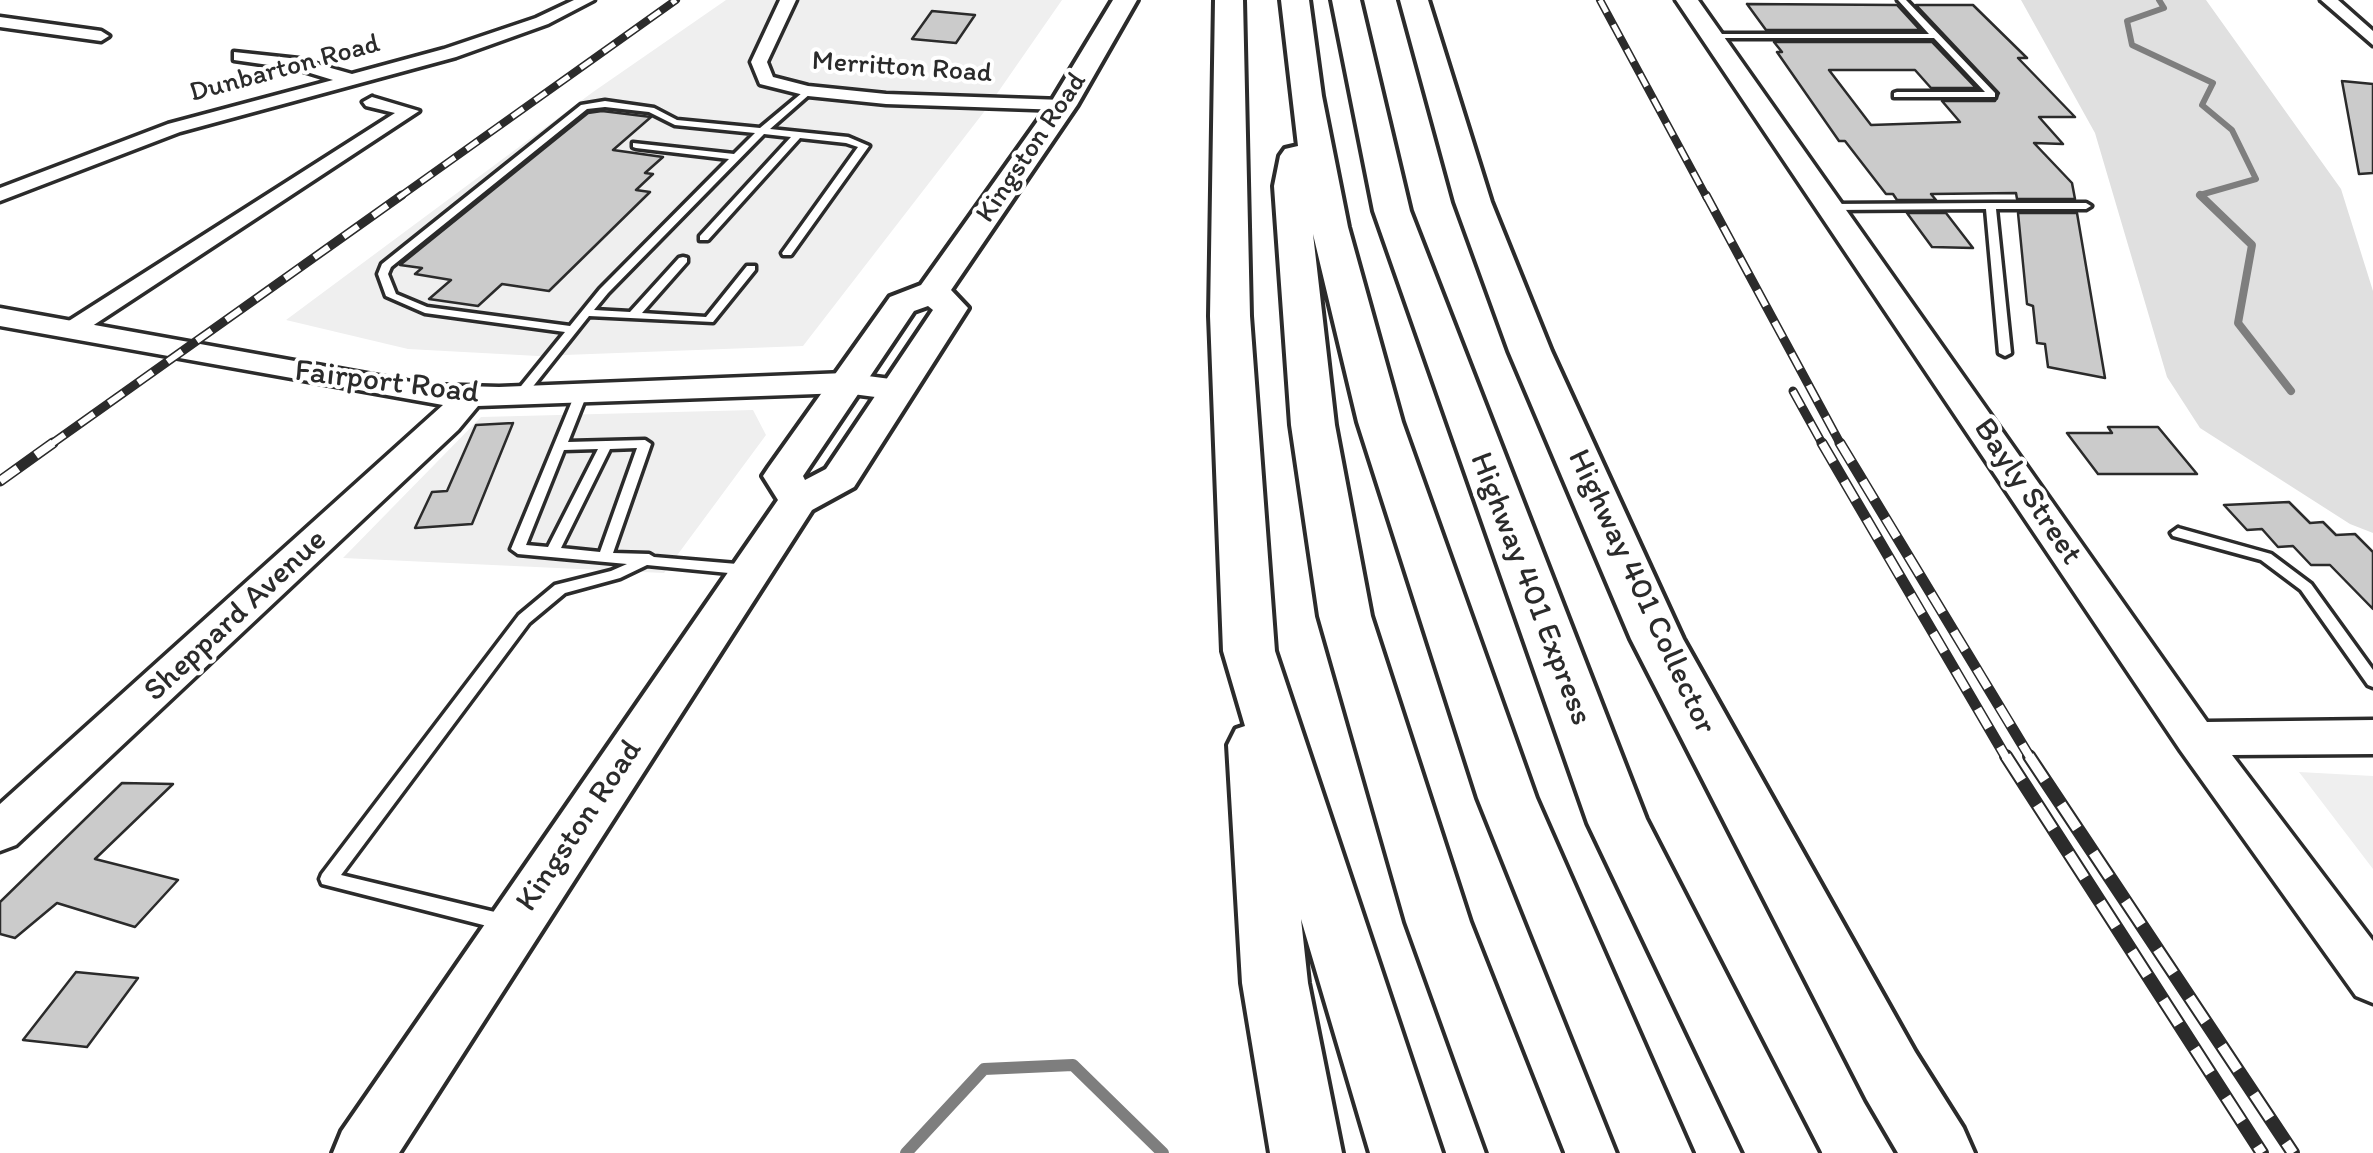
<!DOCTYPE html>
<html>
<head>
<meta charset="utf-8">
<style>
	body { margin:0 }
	canvas { display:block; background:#fff }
</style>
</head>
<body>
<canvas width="2373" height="1153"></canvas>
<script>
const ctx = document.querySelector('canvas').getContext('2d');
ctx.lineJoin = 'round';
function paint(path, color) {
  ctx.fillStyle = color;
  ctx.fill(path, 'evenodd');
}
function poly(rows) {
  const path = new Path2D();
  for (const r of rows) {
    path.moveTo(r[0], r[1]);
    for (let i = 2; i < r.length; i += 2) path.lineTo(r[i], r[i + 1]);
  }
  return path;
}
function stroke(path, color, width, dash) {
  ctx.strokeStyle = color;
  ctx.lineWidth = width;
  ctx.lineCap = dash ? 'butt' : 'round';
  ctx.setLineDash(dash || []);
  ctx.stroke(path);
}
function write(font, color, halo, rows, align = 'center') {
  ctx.font = font + ' Itim,sans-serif';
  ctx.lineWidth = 8;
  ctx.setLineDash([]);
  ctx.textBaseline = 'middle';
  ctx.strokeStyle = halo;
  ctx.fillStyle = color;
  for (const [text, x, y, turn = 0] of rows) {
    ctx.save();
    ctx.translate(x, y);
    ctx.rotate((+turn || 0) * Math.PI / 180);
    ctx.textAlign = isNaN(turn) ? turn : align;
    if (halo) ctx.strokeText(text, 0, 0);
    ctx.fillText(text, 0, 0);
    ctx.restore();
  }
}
const built = poly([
	[726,0,1062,0,987,108,803,346,538,356,408,349,286,320,593,92],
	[753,410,766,435,664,573,343,558,481,417],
	[2299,772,2373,776,2373,869]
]);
const green = poly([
	[2021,0,2206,0,2341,189,2373,291,2373,533,2350,524,2200,428,2167,377,2095,133]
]);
const streamFar2 = poly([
	[2159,0,2164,8,2127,21,2132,45,2213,83,2202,105,2232,130,2256,179,2200,195,2203,198]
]);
const streamFar1 = poly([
	[2200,195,2252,245,2238,323,2291,391]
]);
const stream = poly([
	[906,1153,984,1069,1073,1065,1163,1153]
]);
const building = poly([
	[1747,4,1897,5,1920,30,1766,30,1747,4],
	[1916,5,1973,5,2027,58,2018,58,2075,117,2039,117,2063,144,2034,143,2072,183,2075,199,2017,199,2016,193,1931,194,1936,200,1897,200,1893,194,1886,194,1845,141,1839,141,1777,52,1782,52,1774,42,1932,42,1976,88,1931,88,1915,70,1829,70,1871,125,1960,122,1942,101,1995,101,1999,93,1916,5],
	[932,11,975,15,956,43,912,39,932,11],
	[2342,81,2373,84,2373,173,2359,174,2342,81],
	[602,111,651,117,613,150,663,157,645,173,653,174,636,190,650,192,549,291,502,284,478,306,429,299,451,280,415,274,422,268,400,265,588,113,602,111],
	[1907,213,1946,213,1973,248,1932,247,1907,213],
	[2018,213,2077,213,2105,378,2048,367,2045,344,2037,343,2033,306,2027,304,2018,213],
	[513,423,472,524,415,528,432,492,447,491,476,425,513,423],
	[2108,427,2158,427,2197,474,2098,474,2067,433,2112,433,2108,427],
	[2289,502,2310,523,2323,522,2336,535,2355,534,2373,552,2373,609,2330,565,2311,565,2293,546,2278,547,2262,529,2247,530,2224,505,2289,502],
	[122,783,173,784,95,859,178,880,135,927,57,903,15,938,0,934,0,902,122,783],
	[76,972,138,978,87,1047,23,1040,76,972]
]);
const lane = poly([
	[1898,0,1906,0,1995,93,1995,97,1894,97,1894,93,1897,92,1985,92,1934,38,1710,38,1706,36,1710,34,1929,34,1898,0],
	[808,88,811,89,811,93,770,129,848,137,869,146,791,255,783,255,782,253,858,147,846,143,800,138,708,240,700,240,700,236,791,137,764,134,608,293,594,310,630,312,679,258,683,257,687,258,687,262,642,313,706,317,747,266,755,266,755,270,713,322,589,316,523,399,519,400,513,396,565,332,425,313,386,296,378,274,382,264,581,105,605,101,654,108,677,120,760,128,808,88],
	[605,107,649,112,675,125,755,133,734,154,633,143,633,147,636,148,729,159,600,289,570,326,427,307,396,294,388,274,391,267,587,109,605,107],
	[1991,203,2086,203,2091,206,2086,209,1996,209,2011,353,2005,356,1999,353,1986,209,1832,210,1827,207,1832,204,1991,203],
	[581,390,587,394,568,442,645,440,651,444,613,553,649,554,654,557,749,565,756,570,749,575,647,565,620,578,565,593,529,623,341,875,503,914,509,917,512,922,509,927,503,930,322,884,320,879,322,874,519,615,555,585,611,571,627,564,518,554,511,549,575,394,581,390],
	[637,448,600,552,561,548,610,449,637,448],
	[598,449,548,547,526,545,564,450,598,449],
	[2178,528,2271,554,2311,584,2373,670,2373,687,2368,685,2301,590,2261,560,2173,536,2171,533,2178,528]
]);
const street = poly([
	[574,0,594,0,548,24,456,57,180,132,0,201,0,188,168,124,333,80,297,69,234,60,234,52,299,59,352,74,444,49,536,18,574,0],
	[780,0,796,0,767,62,773,77,808,86,886,94,1063,100,1072,105,1063,110,886,104,808,96,760,84,751,62,780,0],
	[2321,0,2338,0,2373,31,2373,45,2321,0],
	[0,17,101,31,109,36,101,41,0,27,0,17],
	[372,97,419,111,77,336,61,336,58,331,61,326,395,113,366,106,363,102,372,97]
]);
const secondary = poly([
	[1676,0,1698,0,2207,722,2373,720,2373,754,2232,755,2373,941,2373,1003,2356,996,2181,751,1676,0],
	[0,308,428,385,499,387,845,373,898,380,909,383,914,390,909,397,898,400,845,393,478,406,458,430,16,845,0,851,0,804,443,405,0,326,0,308]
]);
const primary = poly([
	[1113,0,1137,0,1077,105,951,290,968,308,854,487,812,510,399,1153,333,1153,342,1131,778,500,763,476,769,467,890,297,921,285,1050,104,1113,0],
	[928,306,933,310,826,469,805,480,803,476,914,311,928,306]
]);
const highway = poly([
	[1215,0,1243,0,1250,316,1275,651,1442,1153,1370,1153,1301,919,1308,983,1342,1153,1270,1153,1242,983,1228,745,1236,729,1245,726,1223,651,1210,316,1215,0],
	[1281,0,1309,0,1322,96,1348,227,1402,422,1536,798,1692,1153,1620,1153,1478,798,1358,422,1313,234,1335,425,1371,616,1470,922,1561,1153,1489,1153,1406,922,1319,616,1291,425,1274,186,1280,156,1285,149,1298,146,1281,0],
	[1332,0,1360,0,1410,211,1646,819,1818,1153,1745,1153,1588,823,1374,211,1332,0],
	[1400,0,1428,0,1491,202,1551,351,1683,639,1915,1052,1963,1128,1974,1153,1898,1153,1867,1100,1631,639,1509,351,1455,202,1400,0]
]);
const railFar3 = poly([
	[1600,0,1707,198],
	[398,198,676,0]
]);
const railFar2 = poly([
	[1706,195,1841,445],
	[1793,391,1823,445],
	[50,445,402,195]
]);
const railFar1 = poly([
	[1822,443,2007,759],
	[1840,443,2031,759],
	[0,481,53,443]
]);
const rail = poly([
	[2006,756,2262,1153],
	[2029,756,2293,1153]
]);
const farStreetnames = [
	["Merritton Road",902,68,4],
	["Dunbarton Road",285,69,-15],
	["Kingston Road",1032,148,-56]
];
const streetNames = [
	["Fairport Road",387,383,7],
	["Bayly Street",2027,492,56],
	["Highway 401 Express",1530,589,69],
	["Highway 401 Collector",1641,592,65],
	["Sheppard Avenue",236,616,-43],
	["Kingston Road",580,826,-56]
];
paint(built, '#efefef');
paint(green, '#e0e0e0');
stroke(streamFar2, '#7e7e7e', 6);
stroke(streamFar1, '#7e7e7e', 8);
stroke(stream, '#7e7e7e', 12);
paint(building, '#cbcbcb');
stroke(building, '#2b2b2b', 2.5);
stroke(lane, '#2b2b2b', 7);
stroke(street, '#2b2b2b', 7);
stroke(secondary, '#2b2b2b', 7);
stroke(primary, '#2b2b2b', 8);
stroke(highway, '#2b2b2b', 8);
paint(lane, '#fff');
paint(street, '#fff');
paint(secondary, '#fff');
paint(primary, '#fff');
paint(highway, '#fff');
stroke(railFar3, '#2b2b2b', 8);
stroke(railFar2, '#2b2b2b', 9);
stroke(railFar1, '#2b2b2b', 11);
stroke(rail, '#2b2b2b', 14);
stroke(railFar3, '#fff', 5, [14]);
stroke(railFar2, '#fff', 6, [18]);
stroke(railFar1, '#fff', 8, [22]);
stroke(rail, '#fff', 10, [29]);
write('28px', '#2b2b2b', '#fff', farStreetnames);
write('32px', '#2b2b2b', '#fff', streetNames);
</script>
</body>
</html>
